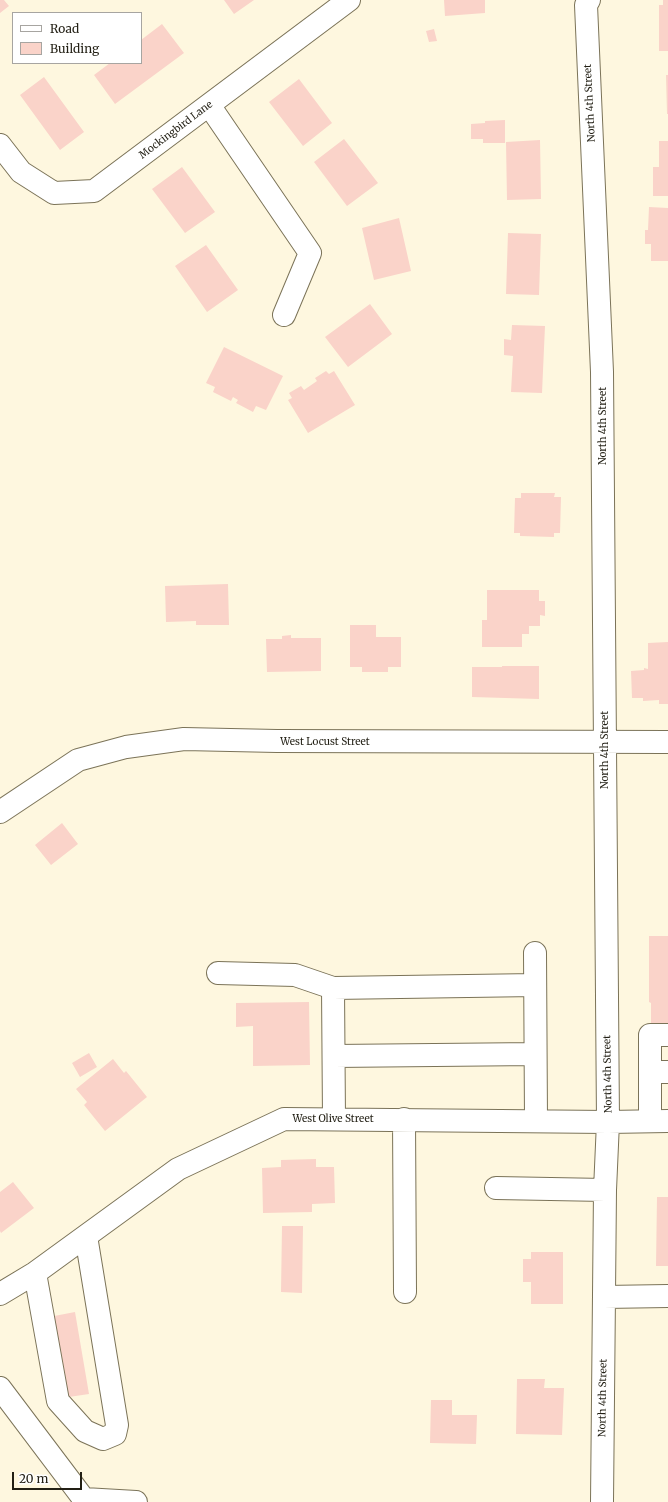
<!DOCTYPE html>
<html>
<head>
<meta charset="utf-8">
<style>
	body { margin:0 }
	#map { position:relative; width:668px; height:1502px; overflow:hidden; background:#fef7df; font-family:Merriweather,serif }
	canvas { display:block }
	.legend { position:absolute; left:12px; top:12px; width:130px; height:52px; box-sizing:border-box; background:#fff; border:1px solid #a7a5a1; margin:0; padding:5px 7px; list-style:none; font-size:12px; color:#221f14 }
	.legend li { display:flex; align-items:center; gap:8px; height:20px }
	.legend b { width:20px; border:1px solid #a7a5a1 }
	.scale { position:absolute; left:12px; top:1472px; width:70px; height:18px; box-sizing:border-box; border:2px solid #221f14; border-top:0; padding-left:5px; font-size:12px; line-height:14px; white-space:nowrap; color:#221f14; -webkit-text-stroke:3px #fff; paint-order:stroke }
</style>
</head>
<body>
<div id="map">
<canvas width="668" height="1502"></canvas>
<ul class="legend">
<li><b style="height:5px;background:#fff"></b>Road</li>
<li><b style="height:11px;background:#fad3c9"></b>Building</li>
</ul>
<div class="scale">20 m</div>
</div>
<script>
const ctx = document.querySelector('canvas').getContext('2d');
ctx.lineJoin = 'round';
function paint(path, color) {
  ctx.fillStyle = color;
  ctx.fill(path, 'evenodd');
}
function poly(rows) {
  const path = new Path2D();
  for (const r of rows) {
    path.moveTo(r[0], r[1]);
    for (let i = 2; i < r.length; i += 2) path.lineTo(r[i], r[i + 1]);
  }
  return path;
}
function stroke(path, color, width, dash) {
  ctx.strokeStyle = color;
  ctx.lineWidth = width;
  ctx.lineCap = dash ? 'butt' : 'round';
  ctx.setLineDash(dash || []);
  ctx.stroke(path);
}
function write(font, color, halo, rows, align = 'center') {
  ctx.font = font + ' Merriweather,serif';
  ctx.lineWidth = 3;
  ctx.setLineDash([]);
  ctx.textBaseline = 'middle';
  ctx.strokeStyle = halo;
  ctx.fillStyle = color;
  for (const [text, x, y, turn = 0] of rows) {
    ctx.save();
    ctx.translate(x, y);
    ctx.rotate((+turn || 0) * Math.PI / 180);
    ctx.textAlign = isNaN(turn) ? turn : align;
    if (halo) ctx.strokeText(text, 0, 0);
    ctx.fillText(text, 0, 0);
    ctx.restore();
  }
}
const building = poly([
	[0,0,4,0,9,6,0,13],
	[224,0,254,0,234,14],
	[444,0,485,0,485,13,445,16],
	[663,0,668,0,668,51,659,51,659,5,663,5],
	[162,24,184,53,115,104,94,75,110,63,141,63,141,40],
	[434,29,437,41,429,42,426,31],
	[666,75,668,75,668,114,667,114],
	[44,77,84,132,60,150,20,95],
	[299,79,332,123,303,146,269,102],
	[505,120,505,143,483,143,483,139,471,139,471,124,485,123,485,121],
	[344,139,378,183,347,206,314,162],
	[540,140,541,199,507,200,506,142],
	[659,141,668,141,668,196,653,196,653,167,659,167],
	[182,167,215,212,185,233,152,189],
	[649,207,668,208,668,261,651,261,651,244,645,244,645,230,648,230],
	[399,218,411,271,374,280,362,228],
	[508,233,541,234,539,295,506,294],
	[206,245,238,290,207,312,175,266],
	[370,304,392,334,348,367,325,337],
	[512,325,545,326,542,393,511,392,513,356,504,355,504,339,511,340],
	[224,347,283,376,266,410,256,406,253,412,236,403,238,400,233,397,231,401,213,392,215,387,206,383],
	[326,371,329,374,334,371,355,405,308,433,288,400,292,398,289,393,301,386,304,390,317,381,315,378],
	[521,493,555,493,554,497,561,497,560,533,554,533,554,537,520,536,520,533,514,533,515,498,521,498],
	[228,584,229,625,196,625,196,621,166,622,165,586],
	[487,590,539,590,539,601,545,601,545,616,540,615,540,626,529,626,529,634,522,634,522,647,482,647,482,620,487,620],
	[350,625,376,625,376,637,401,637,401,667,388,667,388,672,362,672,362,667,350,667],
	[291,635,291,638,321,638,321,671,267,672,266,639,282,639,282,636],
	[668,642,668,704,659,704,659,700,643,701,643,698,632,698,631,671,644,670,644,668,648,669,648,643],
	[502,666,539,666,539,699,472,697,472,667,502,667],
	[62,823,78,844,51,865,35,845],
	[649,936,668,936,668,1023,651,1023,651,1003,649,1002],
	[309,1002,310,1065,253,1066,253,1026,236,1027,236,1003],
	[89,1053,97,1067,80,1077,72,1063],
	[113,1059,124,1073,126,1071,147,1097,105,1131,84,1105,87,1102,76,1089],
	[316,1159,316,1167,334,1167,335,1203,312,1204,312,1212,263,1213,262,1168,281,1167,281,1160],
	[13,1182,34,1208,1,1233,0,1231,0,1192],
	[657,1197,668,1197,668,1266,656,1266],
	[282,1226,303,1226,302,1293,281,1292],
	[531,1252,563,1252,563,1304,531,1304,531,1282,523,1282,523,1259,531,1259],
	[75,1312,89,1394,62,1398,49,1317],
	[517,1379,545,1379,544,1388,564,1388,562,1435,516,1434],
	[431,1400,452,1400,452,1415,477,1415,476,1444,430,1443]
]);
const minor = poly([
	[589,0,586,5,602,372,608,1122,605,1190,602,1502],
	[209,105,310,253,284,315],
	[0,145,21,172,54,193,94,191,349,0],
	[0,812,78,760,126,747,184,739,277,741,668,742],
	[535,953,536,1120],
	[218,973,295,975,333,988],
	[334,1056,535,1054],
	[650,1072,668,1072],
	[334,1119,333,988,535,985],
	[404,1119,405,1292],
	[650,1121,650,1035,668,1035],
	[496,1188,605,1190],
	[35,1273,58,1401,85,1431,103,1439,115,1434,117,1425,86,1236],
	[0,1294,35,1273,178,1169,284,1119,608,1122,668,1121],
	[604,1297,668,1296],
	[0,1388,86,1502],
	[84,1499,136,1502]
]);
const streetNames = [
	["North 4th Street",590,103,-93],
	["Mockingbird Lane",176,130,-37],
	["North 4th Street",603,426,-90],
	["West Locust Street",325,742],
	["North 4th Street",605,750,-90],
	["North 4th Street",608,1074,-91],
	["West Olive Street",333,1119],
	["North 4th Street",603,1398,-89]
];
paint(building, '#fad3c9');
stroke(minor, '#7b7358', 24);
stroke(minor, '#fff', 22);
write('10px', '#221f14', '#fff', streetNames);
</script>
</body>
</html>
